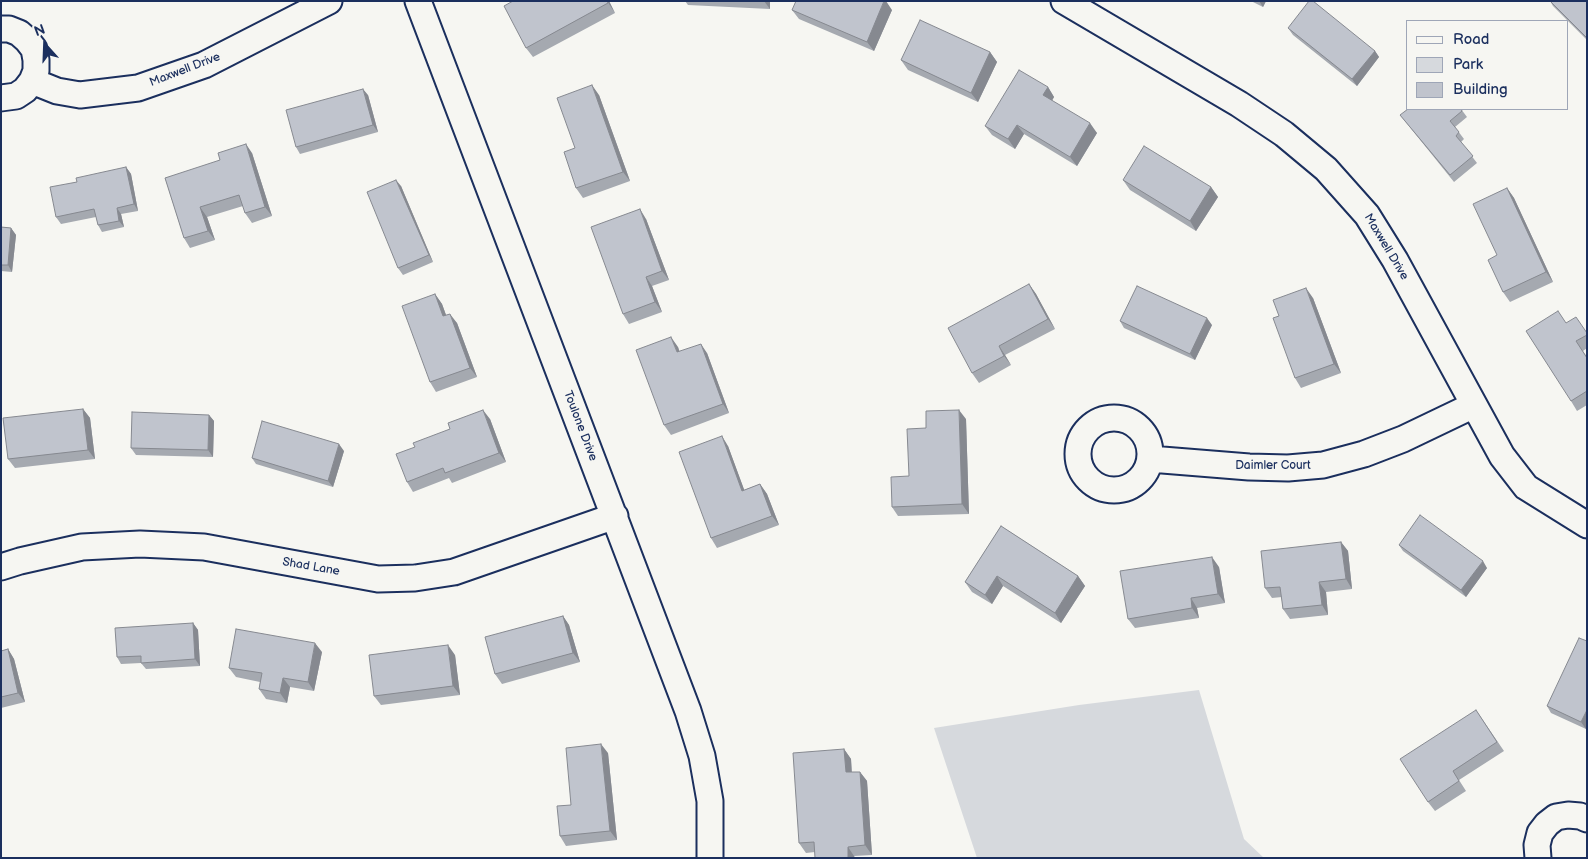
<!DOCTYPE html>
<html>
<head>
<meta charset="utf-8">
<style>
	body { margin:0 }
	#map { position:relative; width:1588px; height:859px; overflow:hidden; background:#f6f6f2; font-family:"Balsamiq Sans",sans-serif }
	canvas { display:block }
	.frame { position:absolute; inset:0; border:2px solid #1b2f5e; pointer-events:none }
	.legend { position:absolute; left:1406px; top:20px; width:162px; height:90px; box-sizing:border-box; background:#f6f6f2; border:1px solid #9ea6b7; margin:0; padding:6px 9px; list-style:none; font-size:15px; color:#1b2f5e }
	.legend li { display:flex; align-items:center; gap:10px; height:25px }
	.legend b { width:25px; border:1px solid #9ea6b7 }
	.north { position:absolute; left:20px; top:20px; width:50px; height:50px; -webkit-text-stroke:4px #f6f6f2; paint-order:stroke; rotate:340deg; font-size:14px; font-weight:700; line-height:20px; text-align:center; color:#1b2f5e }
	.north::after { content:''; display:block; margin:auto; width:18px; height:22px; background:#1b2f5e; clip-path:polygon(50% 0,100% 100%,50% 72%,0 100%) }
</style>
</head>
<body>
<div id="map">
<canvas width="1588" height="859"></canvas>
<div class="frame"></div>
<ul class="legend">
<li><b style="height:6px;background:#f6f6f2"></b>Road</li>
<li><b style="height:14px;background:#d6d9dd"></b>Park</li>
<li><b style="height:14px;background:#c0c4cd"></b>Building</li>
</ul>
<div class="north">N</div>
</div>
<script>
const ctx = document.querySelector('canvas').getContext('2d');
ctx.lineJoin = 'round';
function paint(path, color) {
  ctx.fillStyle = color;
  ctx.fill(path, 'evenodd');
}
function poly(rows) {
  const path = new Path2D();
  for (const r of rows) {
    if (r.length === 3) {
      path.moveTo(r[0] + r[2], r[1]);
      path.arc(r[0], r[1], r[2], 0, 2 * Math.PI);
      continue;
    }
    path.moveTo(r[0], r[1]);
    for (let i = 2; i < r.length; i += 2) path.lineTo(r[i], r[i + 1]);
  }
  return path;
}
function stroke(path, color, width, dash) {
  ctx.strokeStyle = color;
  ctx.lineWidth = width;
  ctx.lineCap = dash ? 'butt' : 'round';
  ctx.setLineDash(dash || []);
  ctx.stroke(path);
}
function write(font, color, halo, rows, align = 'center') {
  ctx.font = font + ' "Balsamiq Sans",sans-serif';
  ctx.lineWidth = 4;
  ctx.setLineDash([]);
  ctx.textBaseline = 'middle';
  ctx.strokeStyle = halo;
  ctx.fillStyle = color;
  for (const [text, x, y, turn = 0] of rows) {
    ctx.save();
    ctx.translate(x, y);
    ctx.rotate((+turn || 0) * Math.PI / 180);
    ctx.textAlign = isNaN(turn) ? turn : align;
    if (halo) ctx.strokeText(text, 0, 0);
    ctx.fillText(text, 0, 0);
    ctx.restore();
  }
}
const green = poly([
	[1199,690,1244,839,1264,858,977,858,934,728,1079,705]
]);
const minor = poly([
	[418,1,688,711,702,756,710,801,710,858],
	[1064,1,1239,104,1284,134,1326,169,1367,215,1395,260,1502,456,1526,487,1587,525],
	[1,29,9,29,19,33,27,40,34,49,36,60,36,71,32,81,25,90,16,96,1,98],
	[32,81,57,91,80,95,138,88,204,65,329,1],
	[1114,454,36],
	[1150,459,1249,467,1288,468,1323,465,1364,454,1403,439,1474,405],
	[1,567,20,561,82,547,140,544,204,547,378,579,415,578,454,572,615,516],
	[1538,858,1537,845,1540,833,1547,824,1556,817,1568,815,1580,816,1587,819]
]);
const wall = poly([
	[513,1,609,1,615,13,533,57,526,48],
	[685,1,770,1,770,9,688,5],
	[1251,1,1266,1,1263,7],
	[1550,1,1587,1,1587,40,1553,6],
	[792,10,892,10,874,51,799,19],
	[1288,28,1375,51,1379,57,1357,86,1293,35],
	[990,52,997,62,978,102,908,70,901,60],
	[1048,87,1054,97,1052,101,1097,133,1077,166,1024,134,1015,149,992,135,985,126],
	[368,95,378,132,300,154,296,147],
	[599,95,630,181,583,198,576,188,575,148],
	[1461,109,1467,117,1455,127,1464,139,1461,142,1477,163,1454,182,1400,115],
	[252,153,272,216,252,223,245,213,243,206,207,217,215,240,190,248,184,238,165,178],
	[126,167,131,174,138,211,121,214,124,227,102,232,98,225,96,217,61,224,56,217,77,182],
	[1123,180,1211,187,1218,197,1196,231,1130,190],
	[401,186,433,262,403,275,398,268],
	[1507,188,1514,198,1553,282,1510,302,1503,292,1497,255],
	[646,219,669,280,652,286,662,312,629,324,623,314],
	[1,227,11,228,16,235,12,272,1,271],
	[1029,284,1036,294,1055,329,1005,355,1011,365,979,383,972,373],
	[435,294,442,304,446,315,457,323,477,377,436,392,430,382],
	[1313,298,1341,373,1301,388,1295,378,1279,316],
	[1120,321,1212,325,1195,360,1124,328],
	[1566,323,1587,332,1587,348,1583,351,1587,357,1587,405,1577,411,1571,401],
	[678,347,679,351,707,353,729,413,671,435,664,425],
	[83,409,90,418,95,459,15,468,8,459],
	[209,415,214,421,213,457,136,455,131,448],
	[490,419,506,462,452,483,449,478,413,492,407,482],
	[966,419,969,514,898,516,892,507,909,476,926,428],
	[728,446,744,490,760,484,767,494,779,525,717,548,711,538],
	[344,451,333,487,256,464,252,458],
	[1001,526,1078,576,1085,586,1061,623,1003,586,992,604,972,592,965,582],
	[1341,542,1348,551,1352,589,1326,592,1328,615,1290,619,1283,609,1282,597,1272,598,1265,588],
	[1399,545,1487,568,1466,597,1403,551],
	[1219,567,1225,603,1197,608,1199,618,1135,628,1128,619],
	[563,616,569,625,580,662,502,684,495,674],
	[193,623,198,630,200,666,146,669,141,663,121,664,117,657],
	[1587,641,1587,727,1586,729,1551,713,1547,706],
	[8,649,14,659,25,702,1,708,1,651],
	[322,652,314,691,290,687,287,703,266,699,259,689,260,682,236,677,229,668],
	[455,655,460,695,381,705,374,696],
	[1476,710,1504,751,1459,780,1466,791,1435,811,1428,802],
	[844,749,851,759,852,772,860,772,867,781,872,855,854,856,855,858,815,858,815,852,806,853,799,843],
	[608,753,617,840,566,846,560,836,571,805]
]);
const shadedWall = poly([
	[607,1,609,1,615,13],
	[764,1,770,1,770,9],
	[884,1,886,1,892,10,874,51,867,42],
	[1259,1,1266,1,1263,7],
	[1375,51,1379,57,1357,86,1352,79],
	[990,52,997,62,978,102,971,93],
	[592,85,599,95,630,181,623,172],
	[1048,87,1054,97,1049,105,1043,95],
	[363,89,368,95,378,132,373,125],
	[1090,123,1097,133,1077,166,1070,157],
	[1017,125,1024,134,1015,149,1008,139],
	[246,144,252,153,272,216,265,207],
	[126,167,131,174,138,211,134,204],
	[396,180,401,186,433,262,429,255],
	[1211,187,1218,197,1196,231,1190,221],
	[1507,188,1514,198,1553,282,1546,272],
	[200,207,207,217,215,240,208,231],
	[117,208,121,214,124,227,119,221],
	[640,209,646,219,669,280,662,271],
	[11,228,16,235,12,272,8,265],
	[646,277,652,286,662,312,655,302],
	[1029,284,1036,294,1055,329,1048,319],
	[1306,288,1313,298,1341,373,1334,364],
	[435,294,442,304,450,326,443,316],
	[450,314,457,323,477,377,470,368],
	[1207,318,1212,325,1195,360,1190,354],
	[671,337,678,347,683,362,677,352],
	[701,344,707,353,729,413,723,404],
	[999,346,1005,355,1011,365,1004,356],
	[83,409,90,418,95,459,88,450],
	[483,410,490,419,506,462,499,453],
	[959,410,966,419,969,514,962,504],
	[209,415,214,421,213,457,208,450],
	[722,436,728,446,748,500,742,491],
	[339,444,344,451,333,487,328,481],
	[760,484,767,494,779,525,772,516],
	[1341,542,1348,551,1352,589,1346,579],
	[1212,557,1219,567,1225,603,1218,594],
	[1483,561,1487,568,1466,597,1461,590],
	[997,576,1003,586,992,604,985,595],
	[1078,576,1085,586,1061,623,1055,613],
	[1319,582,1326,592,1328,615,1322,605],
	[1191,598,1197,608,1199,618,1192,608],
	[563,616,569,625,580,662,573,653],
	[193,623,198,630,200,666,195,659],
	[315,643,322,652,314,691,308,682],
	[448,645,455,655,460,695,453,686],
	[8,649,14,659,25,702,18,693],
	[283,678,290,687,287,703,280,693],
	[1587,710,1587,727,1586,729,1581,722],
	[601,744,608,753,617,840,610,831],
	[844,749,851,759,852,782,846,772],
	[860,772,867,781,872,855,865,845],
	[848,847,854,856,855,858,848,858]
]);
const building = poly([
	[513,1,607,1,608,3,526,48,504,6,513,1],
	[796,1,884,1,867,42,792,10,796,1],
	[1309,1,1313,1,1375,51,1352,79,1288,28,1309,1],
	[1550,1,1587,1,1587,38,1550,1],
	[920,20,990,52,971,93,901,60,920,20],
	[1019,70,1048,87,1043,95,1090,123,1070,157,1017,125,1008,139,985,126,1019,70],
	[592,85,623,172,576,188,564,152,575,148,557,98,592,85],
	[363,89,373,125,296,147,286,110,363,89],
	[1408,109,1461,109,1462,111,1450,121,1459,132,1456,136,1473,156,1450,175,1400,115,1408,109],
	[246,144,265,207,245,213,239,195,200,207,208,231,184,238,165,178,220,160,218,153,246,144],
	[1144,146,1211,187,1190,221,1123,180,1144,146],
	[126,167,134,204,117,208,119,221,98,225,94,209,56,217,50,187,77,182,76,178,126,167],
	[396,180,429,255,398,268,367,192,396,180],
	[1507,188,1546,272,1503,292,1488,260,1497,255,1473,204,1507,188],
	[640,209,662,271,646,277,655,302,623,314,591,227,640,209],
	[1,227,11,228,8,265,1,265,1,227],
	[1029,284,1048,319,999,346,1004,356,972,373,948,328,1029,284],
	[1137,286,1207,318,1190,354,1120,321,1137,286],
	[1306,288,1334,364,1295,378,1273,318,1279,316,1273,300,1306,288],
	[435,294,443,316,450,314,470,368,430,382,402,306,435,294],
	[1558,311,1566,323,1576,317,1587,333,1587,335,1576,341,1587,358,1587,391,1571,401,1526,331,1558,311],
	[671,337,677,352,701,344,723,404,664,425,636,350,671,337],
	[83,409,88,450,8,459,3,418,83,409],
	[483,410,499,453,445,473,443,468,407,482,396,454,415,447,413,443,450,429,448,423,483,410],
	[959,410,962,504,892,507,891,477,909,476,907,429,926,428,926,411,959,410],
	[132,412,209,415,208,450,131,448,132,412],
	[262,421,339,444,328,481,252,458,262,421],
	[722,436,742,491,760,484,772,516,711,538,679,452,722,436],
	[1420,515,1483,561,1461,590,1399,545,1420,515],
	[1001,526,1078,576,1055,613,997,576,985,595,965,582,1001,526],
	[1341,542,1346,579,1319,582,1322,605,1283,609,1280,587,1265,588,1261,551,1341,542],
	[1212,557,1218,594,1191,598,1192,608,1128,619,1120,571,1212,557],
	[563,616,573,653,495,674,485,637,563,616],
	[193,623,195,659,141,663,141,656,117,657,115,628,193,623],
	[236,629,315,643,308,682,283,678,280,693,259,689,262,673,229,668,236,629],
	[1579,638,1587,641,1587,710,1581,722,1547,706,1579,638],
	[448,645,453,686,374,696,369,655,448,645],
	[8,649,18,693,1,697,1,651,8,649],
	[1476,710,1497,742,1453,771,1459,781,1428,802,1400,759,1476,710],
	[601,744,610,831,560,836,557,806,571,805,566,748,601,744],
	[844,749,846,772,860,772,865,845,848,847,848,858,815,858,814,842,799,843,793,753,844,749]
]);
const streetNames = [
	["Maxwell Drive",185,70,-21],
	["Maxwell Drive",1386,247,59],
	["Toulone Drive",580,426,69],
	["Daimler Court",1273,466],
	["Shad Lane",311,567,10]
];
paint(green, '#d6d9dd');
stroke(minor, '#1b2f5e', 29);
stroke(minor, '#f6f6f2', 25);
paint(wall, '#a5a9b0');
paint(shadedWall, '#868990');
paint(building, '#c0c4cd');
stroke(building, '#868990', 1);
write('12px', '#1b2f5e', '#f6f6f2', streetNames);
</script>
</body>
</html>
